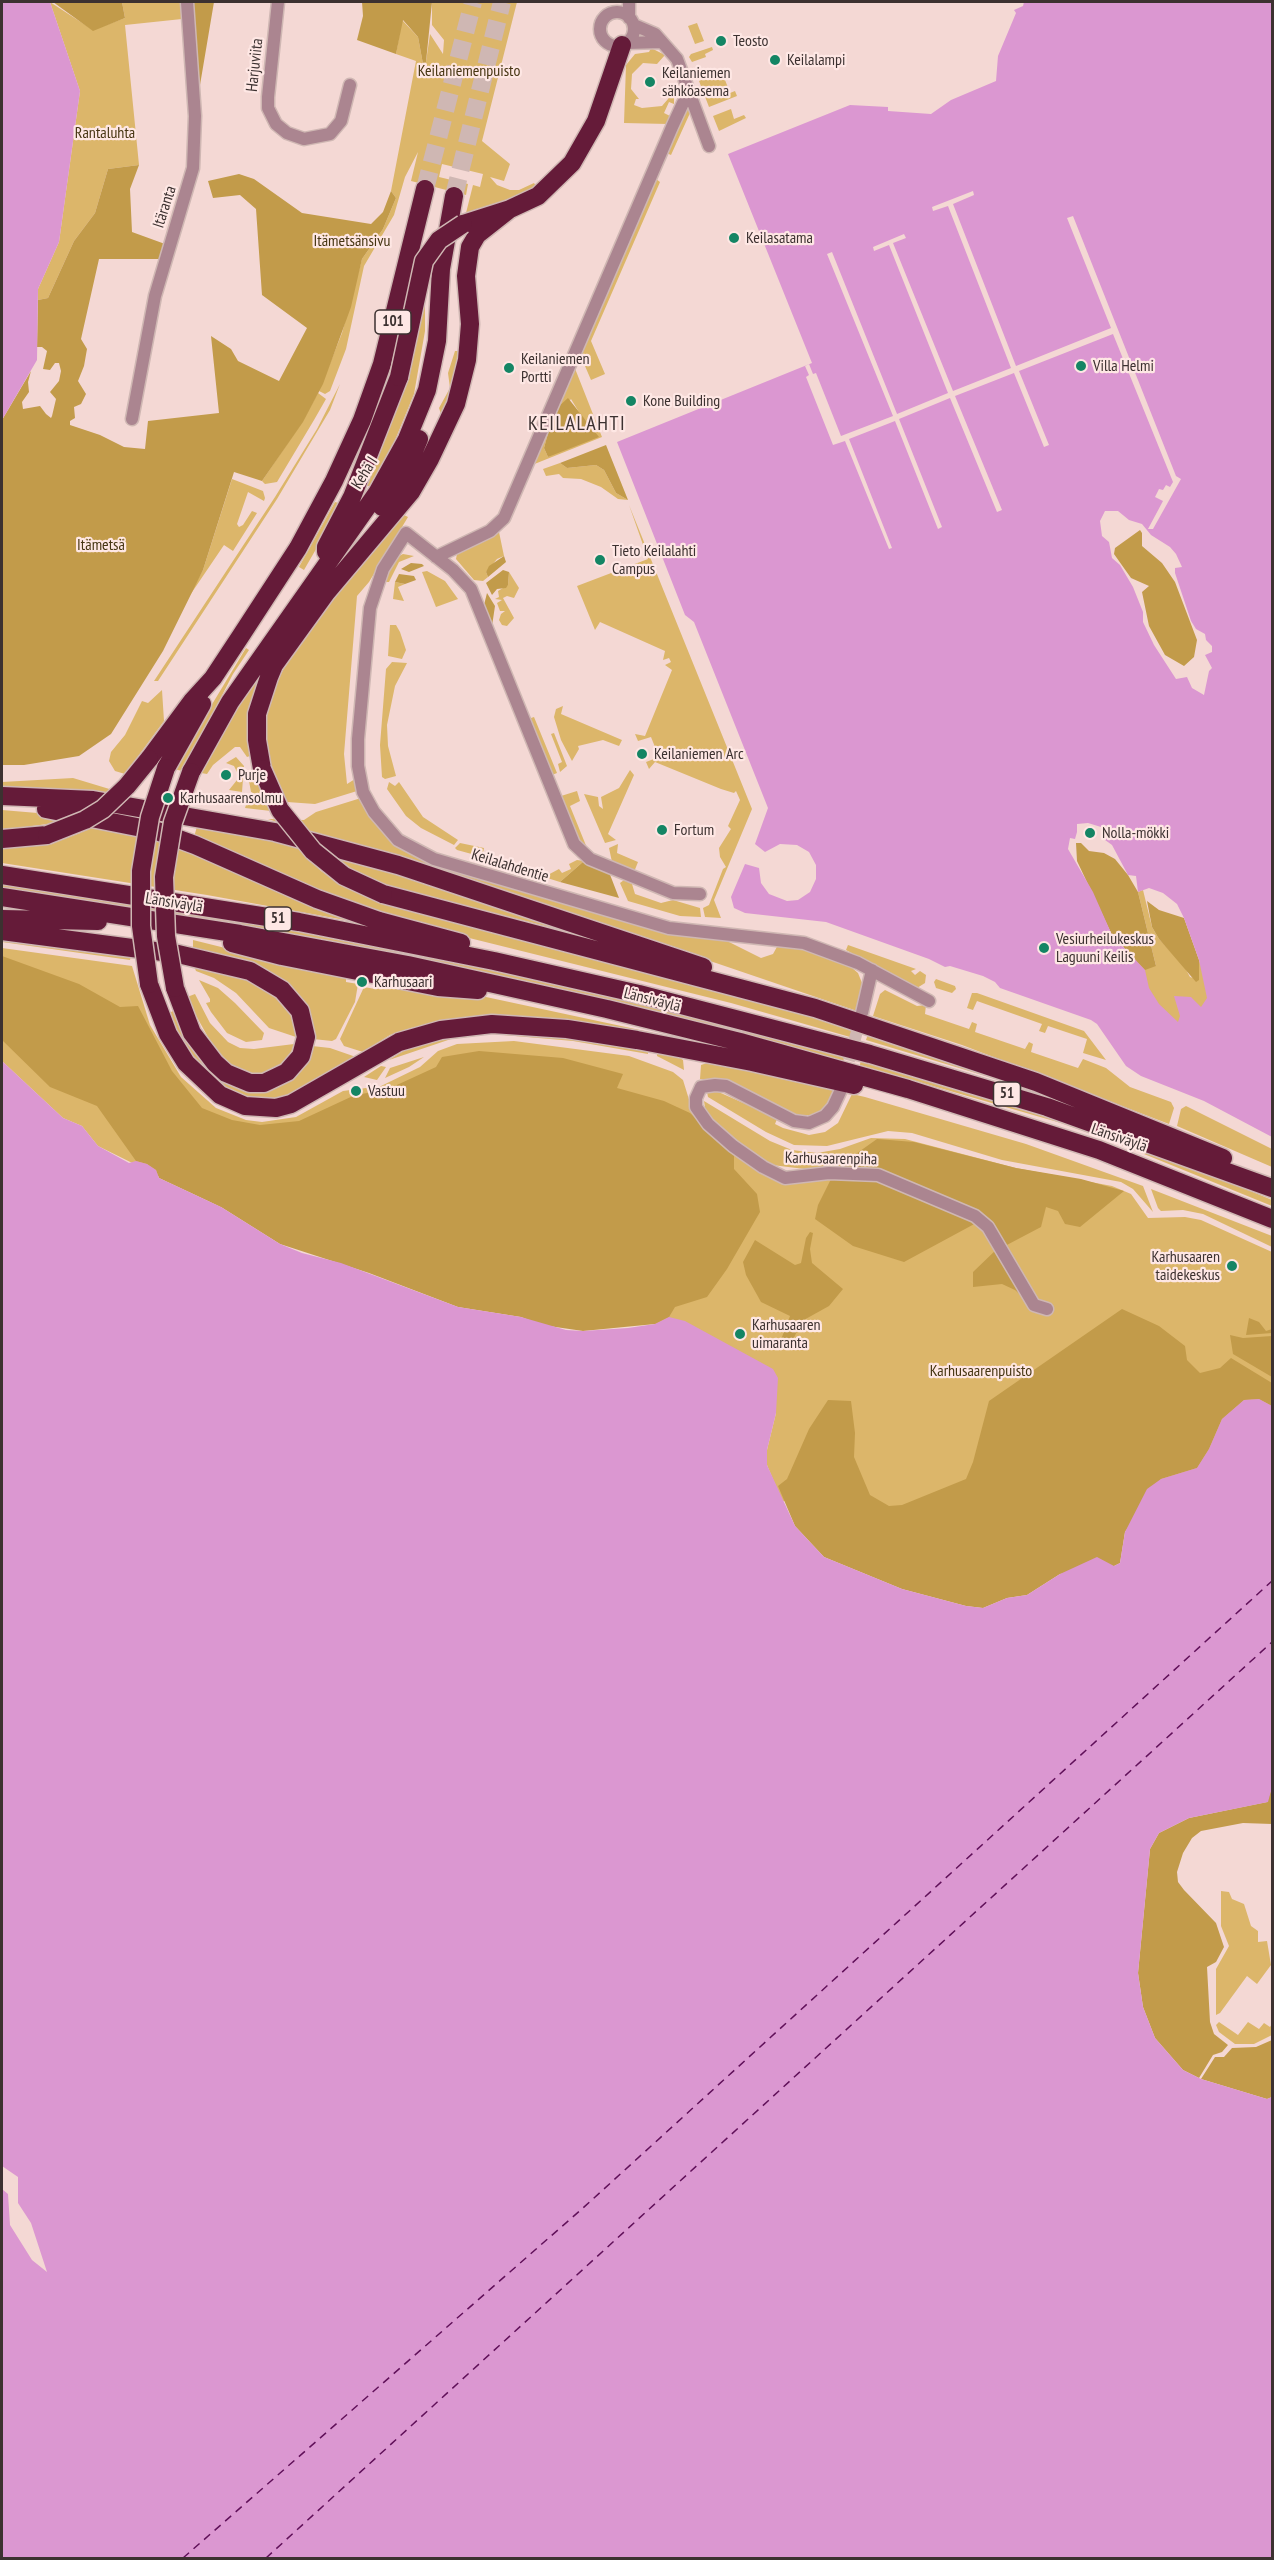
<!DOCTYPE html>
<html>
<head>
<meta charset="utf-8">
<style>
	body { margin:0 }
	#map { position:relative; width:1274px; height:2560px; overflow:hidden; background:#f4d8d4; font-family:"PT Sans Narrow",sans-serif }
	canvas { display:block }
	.frame { position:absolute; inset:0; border:3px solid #3c3130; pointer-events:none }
</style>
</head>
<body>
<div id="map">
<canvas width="1274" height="2560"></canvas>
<div class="frame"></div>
</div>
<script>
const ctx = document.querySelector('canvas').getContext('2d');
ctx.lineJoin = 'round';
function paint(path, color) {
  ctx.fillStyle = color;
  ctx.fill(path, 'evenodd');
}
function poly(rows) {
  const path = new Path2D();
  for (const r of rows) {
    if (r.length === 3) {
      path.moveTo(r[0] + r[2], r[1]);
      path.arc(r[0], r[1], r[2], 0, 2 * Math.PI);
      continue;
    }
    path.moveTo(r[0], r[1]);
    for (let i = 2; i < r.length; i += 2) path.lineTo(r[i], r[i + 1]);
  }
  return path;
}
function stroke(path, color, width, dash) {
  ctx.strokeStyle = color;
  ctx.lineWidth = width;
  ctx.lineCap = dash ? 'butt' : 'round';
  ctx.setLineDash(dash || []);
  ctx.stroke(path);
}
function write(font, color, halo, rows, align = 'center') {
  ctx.font = font + ' "PT Sans Narrow",sans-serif';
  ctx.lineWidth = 4.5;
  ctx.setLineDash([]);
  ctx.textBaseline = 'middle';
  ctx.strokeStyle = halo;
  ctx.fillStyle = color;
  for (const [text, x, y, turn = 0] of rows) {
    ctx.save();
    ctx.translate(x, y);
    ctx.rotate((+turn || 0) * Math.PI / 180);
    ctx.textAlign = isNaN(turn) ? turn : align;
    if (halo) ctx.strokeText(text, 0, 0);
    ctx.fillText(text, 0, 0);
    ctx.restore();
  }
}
const green = poly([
	[50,2,93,30,125,18,122,2,181,2,182,19,125,25,139,165,108,169,95,213,74,241,48,298,38,300,38,289,59,242,80,91],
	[432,2,517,2,482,141,510,164,504,181,490,177,497,185,510,190,519,190,534,183,536,186,497,206,465,217,473,185,480,187,483,174,442,164,439,177,468,184,466,195,411,181,418,152,405,177,394,215,364,266,346,349,330,391,325,394,319,391,342,333,362,259,383,229,396,198,391,191,416,61,396,54,402,20,418,37,423,64,426,62,430,34,443,54,444,40,432,25],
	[697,23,704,41,695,44,688,26],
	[712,47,713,50,705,54,706,57,692,62,689,57,691,54],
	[651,48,665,55,657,64,643,63,632,74,631,89,639,99,636,99,634,105,642,108,662,106,674,92,674,104,669,102,664,113,672,117,668,124,624,123,626,65,635,54,649,52],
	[722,72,730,93,735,91,737,96,709,107,699,81],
	[687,103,690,113,671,155,664,152],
	[731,109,734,119,744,115,746,118,719,131,713,116],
	[656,179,660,182,591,341,605,374,591,380,579,352],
	[425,287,425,331,414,394,391,450,370,486,365,486,405,387],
	[455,351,459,351,446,407,426,452,425,446,441,414,439,408,450,388,448,373],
	[574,366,602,437,532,465],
	[571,399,582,417,596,429,548,457,544,448,550,426],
	[340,384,330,410,277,499,158,681,154,681,275,497,317,429],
	[318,393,326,399,314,420,277,482,265,484,262,481,302,422],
	[560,463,567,468,596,465,604,470,616,493,628,500,618,499,601,487,581,479,563,478,559,474,546,476,543,469],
	[232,479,263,491,265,498,264,501,248,492,237,524,239,527,243,525,252,511,257,513,233,551,224,545,184,604,203,570],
	[335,502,342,504,304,570,299,567],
	[629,505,752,809,714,900,721,918,705,917,703,908,709,905,723,869,726,867,720,857,719,848,731,829,728,826,740,800,736,791,734,793,721,789,655,762,649,769,646,762,659,757,651,737,638,741,635,734,645,736,672,670,665,665,671,662,669,658,663,660,665,651,600,622,595,630,577,586,648,559],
	[402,514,408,517,369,582,357,596,344,754,347,784,355,779,357,791,315,804,287,802,271,766,267,745,266,719,274,688,283,670,347,578],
	[499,532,504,556,497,559,486,572,488,577,483,581,474,580,456,559,458,549],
	[403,554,414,556,399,562,389,582,382,582,397,557],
	[427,571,445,581,458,599,436,607,422,572],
	[509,572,519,588,514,598,507,596,503,598,514,618,507,626,502,625,499,620,501,614,505,611,500,611,497,603,502,600,495,599,499,597,498,591,508,585],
	[395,582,405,584,398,587,404,601,393,599],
	[390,625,396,625,400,632,406,650,402,659,388,656],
	[246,648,249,650,233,674,183,771,173,769],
	[392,662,407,663,395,686,387,725,388,746,396,776,385,779,382,777,380,745,386,669],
	[258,676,260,678,249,715,250,756,247,757,240,747,235,747,213,765,207,774,201,773,226,726],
	[162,690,164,721,125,774,115,771,109,761,111,752,125,735,142,701,148,703],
	[563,706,561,714,622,740,619,746,603,740,578,746,579,749,572,761,561,740,554,717,556,709],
	[534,717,557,773,552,775,528,719],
	[554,733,567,766,560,772,558,764,562,762,551,734],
	[236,757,244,766,242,792,229,790,237,780,238,774,234,766,226,763],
	[630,770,634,775,608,834,616,840,605,843,584,794,598,797,599,806,603,809,601,797,619,788],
	[252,774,255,776,263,798,251,792,249,781],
	[73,778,116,791,106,794,2,790,2,782],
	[389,782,395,786,399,782,423,817,458,840,454,845,421,828,406,816,387,789],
	[577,791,580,801,570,806,587,848,581,847,561,796],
	[361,798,404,849,432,864,661,931,727,941,761,958,773,954,778,945,811,951,851,967,858,973,862,983,857,1011,716,963,268,819,304,820,316,812],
	[247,802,268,805,271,811,245,808],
	[2,810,61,815,156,837,378,926,207,895,2,863,2,849,50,844,80,833,84,828,55,823,2,830],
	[198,823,291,841,321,871,351,890,380,903,801,1012,852,1029,850,1037,731,1003,425,927,359,907,194,837],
	[460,843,484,848,483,853,479,856,457,850,455,848],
	[618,844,617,853,638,862,634,872,612,862,609,848],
	[332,856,396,870,588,937,388,886,355,872],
	[577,860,584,861,560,882,544,877,559,869,562,873,571,869,569,864],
	[624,880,632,884,635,894,661,903,673,900,700,908,701,917,680,916,628,901,620,883],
	[2,883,267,925,468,964,602,994,845,1055,843,1062,768,1040,598,998,369,949,197,917,2,887],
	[1143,890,1152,927,1159,939,1184,966,1190,977,1199,980,1199,960,1211,994,1206,1007,1182,1028,1158,1010,1112,935,1124,949,1156,966,1138,892],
	[2,936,129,952,238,975,278,999,291,1013,296,1037,269,1028,236,993,214,978,196,971,194,966,131,956,130,960,2,942],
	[193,940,346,978,346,982,358,984,355,1002,336,1039,332,1041,313,1039,313,1023,306,1005,193,952],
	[848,945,916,969,911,971,915,975,920,971,926,975,925,983,917,988,846,950],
	[2,948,132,966,150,1025,181,1077,216,1108,246,1120,262,1122,296,1117,343,1091,381,1086,420,1067,438,1051,457,1044,514,1041,629,1056,673,1072,683,1080,691,1106,778,1179,821,1171,772,1165,727,1135,706,1114,704,1101,770,1141,792,1150,817,1153,840,1149,871,1138,905,1139,1016,1168,1112,1186,1131,1194,1148,1218,1185,1217,1201,1220,1272,1252,1272,1417,1138,1523,782,1501,767,1465,767,1450,776,1413,655,1324,221,1207,98,1146,82,1126,63,1118,2,1061],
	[936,979,955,986,956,989,952,993,936,988,934,982],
	[199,980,218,988,235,1003,264,1033,262,1040,246,1042,227,1033,211,1012,206,1003,210,1002,210,999],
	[379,984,486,997,677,1038,543,1020,482,1016,411,1028,390,1035,363,1052,344,1046,340,1039,364,987,375,989],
	[885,990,917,1006,926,1005,925,1014,969,1029,972,1022,977,1024,975,1032,1025,1049,1029,1042,1033,1044,1031,1052,1078,1068,1083,1059,1106,1068,1130,1087,1171,1102,1174,1108,1169,1124,962,1045,873,1016,880,994],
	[972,993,977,993,1084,1031,1106,1060,1083,1053,1087,1039,1048,1026,1045,1033,1039,1031,1042,1024,977,1001,973,1010,967,1008],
	[195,994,210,1023,228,1042,240,1048,254,1049,294,1044,290,1055,281,1065,263,1073,251,1073,231,1065,213,1046,194,1012,187,997],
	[173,1011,186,1038,207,1068,229,1085,252,1092,312,1046,330,1048,356,1057,280,1101,255,1101,229,1093,205,1075,180,1040,169,1013],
	[488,1032,559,1036,648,1050,648,1054,573,1041,492,1034,451,1039,389,1060,408,1048,445,1037],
	[868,1034,1019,1086,866,1040],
	[657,1052,680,1058,683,1060,684,1070,657,1056],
	[424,1057,409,1067,385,1078,390,1068],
	[861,1058,1062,1119,1189,1165,1272,1200,1272,1206,1117,1143,1061,1123,860,1065],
	[707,1063,817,1085,835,1091,829,1104,817,1115,794,1115,721,1081,700,1079,701,1065],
	[381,1066,386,1067,377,1080,364,1077],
	[714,1090,766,1113,777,1119,775,1124,783,1128,809,1135,825,1132,838,1123,852,1094,865,1097,1026,1144,1143,1186,1153,1212,1133,1189,1121,1182,1002,1160,912,1133,888,1131,827,1146,794,1145,766,1132,708,1097,707,1092],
	[1186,1106,1272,1149,1272,1167,1177,1126,1181,1109],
	[1151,1189,1272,1236,1272,1247,1203,1214,1183,1210,1161,1211,1158,1208],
	[1221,1891,1229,1892,1232,1899,1244,1904,1251,1926,1258,1931,1258,1942,1267,1941,1271,1965,1257,1984,1247,1976,1220,2013,1216,2015,1216,1969,1229,1946,1221,1926],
	[1219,2022,1238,2035,1248,2022,1259,2029,1264,2023,1270,2027,1272,2024,1272,2035,1254,2044,1235,2044,1219,2032,1216,2025]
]);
const forest = poly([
	[53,2,122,2,125,18,93,31],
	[193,2,214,2,200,85,194,32],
	[362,2,432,2,426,62,423,64,418,37,403,20,396,54,357,40,363,16],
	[139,165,130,189,132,232,165,244,161,259,99,259,81,339,87,349,84,366,78,381,86,394,81,404,74,407,75,418,70,421,70,425,100,435,124,447,145,449,148,421,219,413,211,336,231,349,238,361,279,381,307,328,262,295,256,209,240,195,213,198,208,181,239,174,254,179,302,213,371,224,383,212,391,191,396,198,383,229,362,259,351,307,323,384,303,422,262,481,234,472,203,570,163,651,111,734,79,756,24,765,2,765,2,420,31,371,28,382,29,392,22,402,23,409,40,406,46,414,51,418,52,416,56,399,50,392,59,381,61,371,59,363,55,363,50,370,43,369,47,351,42,347,37,347,38,300,48,298,74,241,95,213,108,169],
	[568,398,599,437,548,457,544,448,550,426,558,407],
	[606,445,628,500,616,493,604,470,596,465,567,468,560,463],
	[1140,530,1142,533,1142,546,1162,563,1175,582,1197,640,1194,657,1184,666,1165,655,1149,626,1142,592,1149,586,1131,578,1114,554,1115,548],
	[504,556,506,562,488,577,486,572,489,566],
	[411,563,422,564,424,566,409,572,401,569],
	[503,570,509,572,508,585,506,588,497,589,492,595,486,583],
	[399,574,414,576,416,580,405,584,395,582],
	[487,593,495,606,492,626,484,605],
	[1076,843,1081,843,1089,851,1104,853,1115,859,1128,875,1138,892,1156,966,1145,970,1112,935,1077,861],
	[584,861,609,872,619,898,560,882],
	[1147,901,1159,910,1184,918,1199,960,1199,980,1196,982,1159,939,1152,927],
	[2,956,79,984,120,1007,138,1006,172,1071,202,1108,232,1120,260,1125,299,1121,355,1095,386,1090,436,1067,442,1057,479,1051,563,1058,623,1074,617,1088,664,1101,690,1113,734,1154,734,1169,757,1194,760,1212,727,1269,707,1297,675,1307,669,1317,655,1324,583,1331,542,1325,521,1317,458,1307,369,1273,280,1244,221,1207,159,1178,156,1170,147,1164,136,1161,97,1106,50,1087,2,1040],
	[877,1139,914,1142,1016,1168,1081,1179,1124,1191,1080,1227,1065,1224,1058,1211,1046,1207,1041,1227,1003,1247,1024,1298,1015,1290,1002,1284,973,1287,973,1272,998,1248,978,1222,904,1262,853,1246,815,1219,818,1205,831,1179,846,1161],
	[810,1232,813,1233,810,1249,812,1263,843,1289,829,1306,802,1321,788,1350,782,1337,790,1316,761,1302,746,1275,743,1262,755,1240,795,1265,801,1263,806,1238],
	[1122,1309,1159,1326,1185,1346,1187,1360,1200,1373,1220,1368,1231,1358,1272,1383,1272,1406,1259,1399,1244,1400,1222,1419,1209,1449,1197,1468,1161,1479,1125,1532,1120,1563,1114,1566,1060,1574,1027,1595,1007,1598,983,1608,966,1606,902,1589,824,1557,795,1526,778,1486,787,1479,809,1429,828,1400,851,1401,855,1433,854,1457,870,1495,889,1506,902,1505,966,1479,973,1462,989,1401],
	[1249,1318,1259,1322,1266,1331,1272,1329,1272,1326,1272,1333,1246,1335],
	[1230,1335,1243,1338,1272,1336,1272,1377,1233,1354],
	[1272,1787,1272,1824,1243,1823,1201,1831,1192,1838,1183,1853,1177,1872,1178,1882,1184,1890,1216,1923,1224,1947,1216,1962,1207,1967,1210,2022,1214,2034,1228,2045,1222,2052,1213,2055,1199,2078,1183,2070,1155,2038,1143,2007,1138,1973,1150,1849,1159,1833,1189,1818,1267,1802],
	[1272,2040,1272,2097,1267,2099,1201,2079,1215,2057,1224,2057,1232,2048,1256,2047]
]);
const water = poly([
	[2,2,50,2,80,91,59,242,38,289,37,360,2,420],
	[1024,2,1272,2,1272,1137,1204,1101,1141,1076,1126,1066,1097,1024,1091,1020,1000,988,995,982,983,976,950,966,945,967,929,959,826,922,745,913,734,908,731,897,745,864,759,868,761,883,769,894,787,901,798,900,810,892,816,879,816,865,809,852,797,845,780,844,765,852,755,844,768,808,694,622,685,615,617,442,812,363,728,154,850,105,888,107,888,111,931,114,951,100,996,81,998,56,1016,13,1014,10,1023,6],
	[1105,511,1118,511,1129,520,1142,524,1151,535,1170,547,1176,554,1182,567,1175,568,1175,573,1191,621,1196,629,1205,634,1206,640,1212,646,1212,652,1205,655,1212,668,1209,671,1204,695,1192,688,1187,677,1176,679,1154,645,1143,622,1143,612,1133,587,1120,565,1112,558,1109,542,1102,536,1100,521],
	[1088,823,1101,827,1101,837,1112,845,1128,875,1136,876,1138,892,1149,888,1163,893,1177,904,1184,918,1199,960,1207,998,1201,1007,1191,997,1174,996,1180,1016,1178,1022,1159,1004,1149,988,1145,970,1112,935,1093,892,1068,849,1070,838,1075,839,1077,832,1077,824],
	[2,1061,63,1118,82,1126,98,1146,129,1163,136,1161,147,1164,156,1170,159,1178,221,1207,280,1244,302,1253,341,1263,458,1307,521,1317,566,1330,583,1331,628,1328,655,1324,669,1317,685,1321,773,1369,778,1378,776,1413,767,1450,767,1465,795,1526,824,1557,902,1589,966,1606,983,1608,1007,1598,1027,1595,1060,1574,1097,1557,1114,1566,1120,1563,1125,1532,1147,1489,1161,1479,1197,1468,1209,1449,1222,1419,1244,1400,1259,1399,1272,1406,1272,1787,1268,1802,1189,1818,1159,1833,1150,1849,1138,1973,1143,2007,1155,2038,1183,2070,1201,2079,1267,2099,1272,2097,1272,2558,2,2558,2,2189,8,2194,10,2225,32,2260,47,2272,31,2223,18,2203,18,2177,2,2166]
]);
const pier = poly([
	[973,191,974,195,953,204,1016,366,1111,328,1067,218,1073,216,1176,476,1181,479,1153,529,1148,529,1163,501,1155,497,1159,489,1163,490,1166,485,1170,487,1173,482,1113,334,1019,371,1049,445,1044,447,1014,373,955,396,1002,510,997,512,950,398,899,419,942,527,938,529,895,421,849,439,892,548,889,549,845,441,833,445,806,377,809,375,805,366,809,364,813,374,816,373,841,436,893,416,827,254,832,252,897,414,948,393,889,245,874,251,873,247,904,234,906,238,893,243,953,391,1011,368,948,206,933,211,932,207]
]);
const ferry = poly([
	[183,2558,583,2208,1272,1581],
	[266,2558,1272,1642]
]);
const minorTunnel = poly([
	[844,1078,861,1017]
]);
const highwayTunnel = poly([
	[425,189,473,2],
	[454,196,502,2]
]);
const minor = poly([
	[278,2,268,97,268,108,276,124,287,133,304,139,330,134,341,121,350,85],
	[629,2,629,18],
	[617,29,17],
	[634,25,655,34,677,59,709,146],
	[627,43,661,42],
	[132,419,155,296,193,168,195,116,187,2],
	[436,557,490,531,504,518,672,127,683,103,692,98],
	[700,894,673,893,590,859,574,844,471,589,453,570,406,533,383,569,370,608,358,739,358,766,363,792,374,812,398,840,434,859,669,928,804,943,858,963,929,1001],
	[862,1013,872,970],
	[840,1092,833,1107,825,1116,809,1123,794,1121,726,1086,715,1085,701,1087,696,1098,696,1107,708,1124,733,1146,763,1167,785,1178,829,1173,878,1175,975,1216,988,1227,1034,1305,1047,1309]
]);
const highway = poly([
	[463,224,510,209,538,196,572,163,596,121,622,45],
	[382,507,406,470,419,439],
	[326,552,326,547,352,497,399,377],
	[149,759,192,701,213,678,242,634,298,548,334,481,362,420,382,364,425,189],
	[166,768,202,704],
	[262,769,257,740,257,714,269,677,274,665,326,593,411,492,430,459,456,404,467,360,470,324,466,276,470,247,477,235,510,209],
	[191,772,230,702,377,493,407,439,427,390,437,341,441,269,454,196],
	[2,796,93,800,275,832,398,865,703,967],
	[46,809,157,831,195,845,317,899,379,921,461,943],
	[2,839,47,835],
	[2,875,299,922,494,961,639,994,870,1054,1047,1107,1272,1188],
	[383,894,815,1008,1036,1082,1223,1158],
	[2,897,240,934,408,965,607,1009,740,1042,908,1089,1099,1150,1272,1219],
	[2,919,98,921],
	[2,931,178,954,250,971,282,990,300,1011,306,1037,301,1056,287,1072,264,1083,250,1083,226,1073,215,1063,192,1033,175,988],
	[232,943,282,956,438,987,478,990],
	[149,984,168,1034,186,1063,220,1095,245,1106,276,1108,291,1104,399,1042,441,1030,492,1024,567,1029,637,1040,752,1062,854,1085]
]);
const highwayBridge = poly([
	[399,377,424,261,439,240,463,224],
	[262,769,280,810,313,851,344,876,383,894],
	[47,835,85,820,103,809,127,786,149,759],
	[149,984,141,926,141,871,150,817,166,768],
	[175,988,166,936,164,877,173,822,191,772]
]);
const markers = [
	[721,41,6,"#148564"],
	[775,60,6,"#148564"],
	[650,82,6,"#148564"],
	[734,238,6,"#148564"],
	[1081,366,6,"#148564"],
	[509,368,6,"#148564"],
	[631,401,6,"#148564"],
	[600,560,6,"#148564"],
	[642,754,6,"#148564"],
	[226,775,6,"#148564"],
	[168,798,6,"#148564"],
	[662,830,6,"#148564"],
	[1090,833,6,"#148564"],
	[1044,948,6,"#148564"],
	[362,982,6,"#148564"],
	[356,1091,6,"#148564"],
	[1232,1266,6,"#148564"],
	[740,1334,6,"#148564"]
];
const shields = [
	[393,322,36],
	[278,919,27],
	[1007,1094,27]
];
const shieldNames = [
	["101",393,322],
	["51",278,919],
	["51",1007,1094]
];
const poiNames = [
	["Teosto",733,41],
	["Keilalampi",787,60],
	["Keilaniemen",662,73],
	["sähköasema",662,91],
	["Keilasatama",746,238],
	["Keilaniemen",521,359],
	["Portti",521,377],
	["Villa Helmi",1093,366],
	["Kone Building",643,401],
	["Tieto Keilalahti",612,551],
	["Campus",612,569],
	["Keilaniemen Arc",654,754],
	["Purje",238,775],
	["Karhusaarensolmu",180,798],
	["Fortum",674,830],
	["Nolla-mökki",1102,833],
	["Vesiurheilukeskus",1056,939],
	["Laguuni Keilis",1056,957],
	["Karhusaari",374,982],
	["Vastuu",368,1091],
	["Karhusaaren",1220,1257,"right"],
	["taidekeskus",1220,1275,"right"],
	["Karhusaaren",752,1325],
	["uimaranta",752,1343]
];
const streetNames = [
	["Harjuviita",255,65,-84],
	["Itäranta",165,207,-72],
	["Kehä I",365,473,-58],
	["Keilalahdentie",510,866,17],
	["Länsiväylä",174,903,9],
	["Länsiväylä",652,1000,14],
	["Länsiväylä",1119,1138,19],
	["Karhusaarenpiha",831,1159,1]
];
const parkNames = [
	["Keilaniemenpuisto",469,71],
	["Rantaluhta",105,133],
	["Itämetsänsivu",352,241],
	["Itämetsä",101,545],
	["Karhusaarenpuisto",981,1371]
];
const quarterNames = [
	["KEILALAHTI",577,424]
];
paint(green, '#dcb66a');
paint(forest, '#c29b4a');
paint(water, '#db97d1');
paint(pier, '#f4d8d4');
stroke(ferry, '#601059', 1.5, [8, 6]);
stroke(minorTunnel, '#cfb7b3', 12, [12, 6]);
stroke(highwayTunnel, '#cfb7b3', 18, [18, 9]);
stroke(minor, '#cfb7b3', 15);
stroke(highway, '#cfb7b3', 21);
stroke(minor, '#ab8590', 12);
stroke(highway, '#651b39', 18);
stroke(highwayBridge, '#cfb7b3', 21, []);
stroke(highwayBridge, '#651b39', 18);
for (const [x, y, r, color] of markers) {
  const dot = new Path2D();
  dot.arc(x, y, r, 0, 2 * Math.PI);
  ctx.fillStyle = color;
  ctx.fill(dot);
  stroke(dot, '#fee7e4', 2);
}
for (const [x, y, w] of shields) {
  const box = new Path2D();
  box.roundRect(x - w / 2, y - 12, w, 24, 4.5);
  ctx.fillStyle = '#fee7e4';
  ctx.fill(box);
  stroke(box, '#3c3130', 1.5);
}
write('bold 15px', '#3c3130', null, shieldNames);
write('16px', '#3c3130', '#fee7e4', poiNames, 'left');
write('16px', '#3c3130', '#fee7e4', streetNames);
write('16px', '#463512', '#fee7e4', parkNames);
ctx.letterSpacing = '1.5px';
write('20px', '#3c3130', '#fee7e4', quarterNames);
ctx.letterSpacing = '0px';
</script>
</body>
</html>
